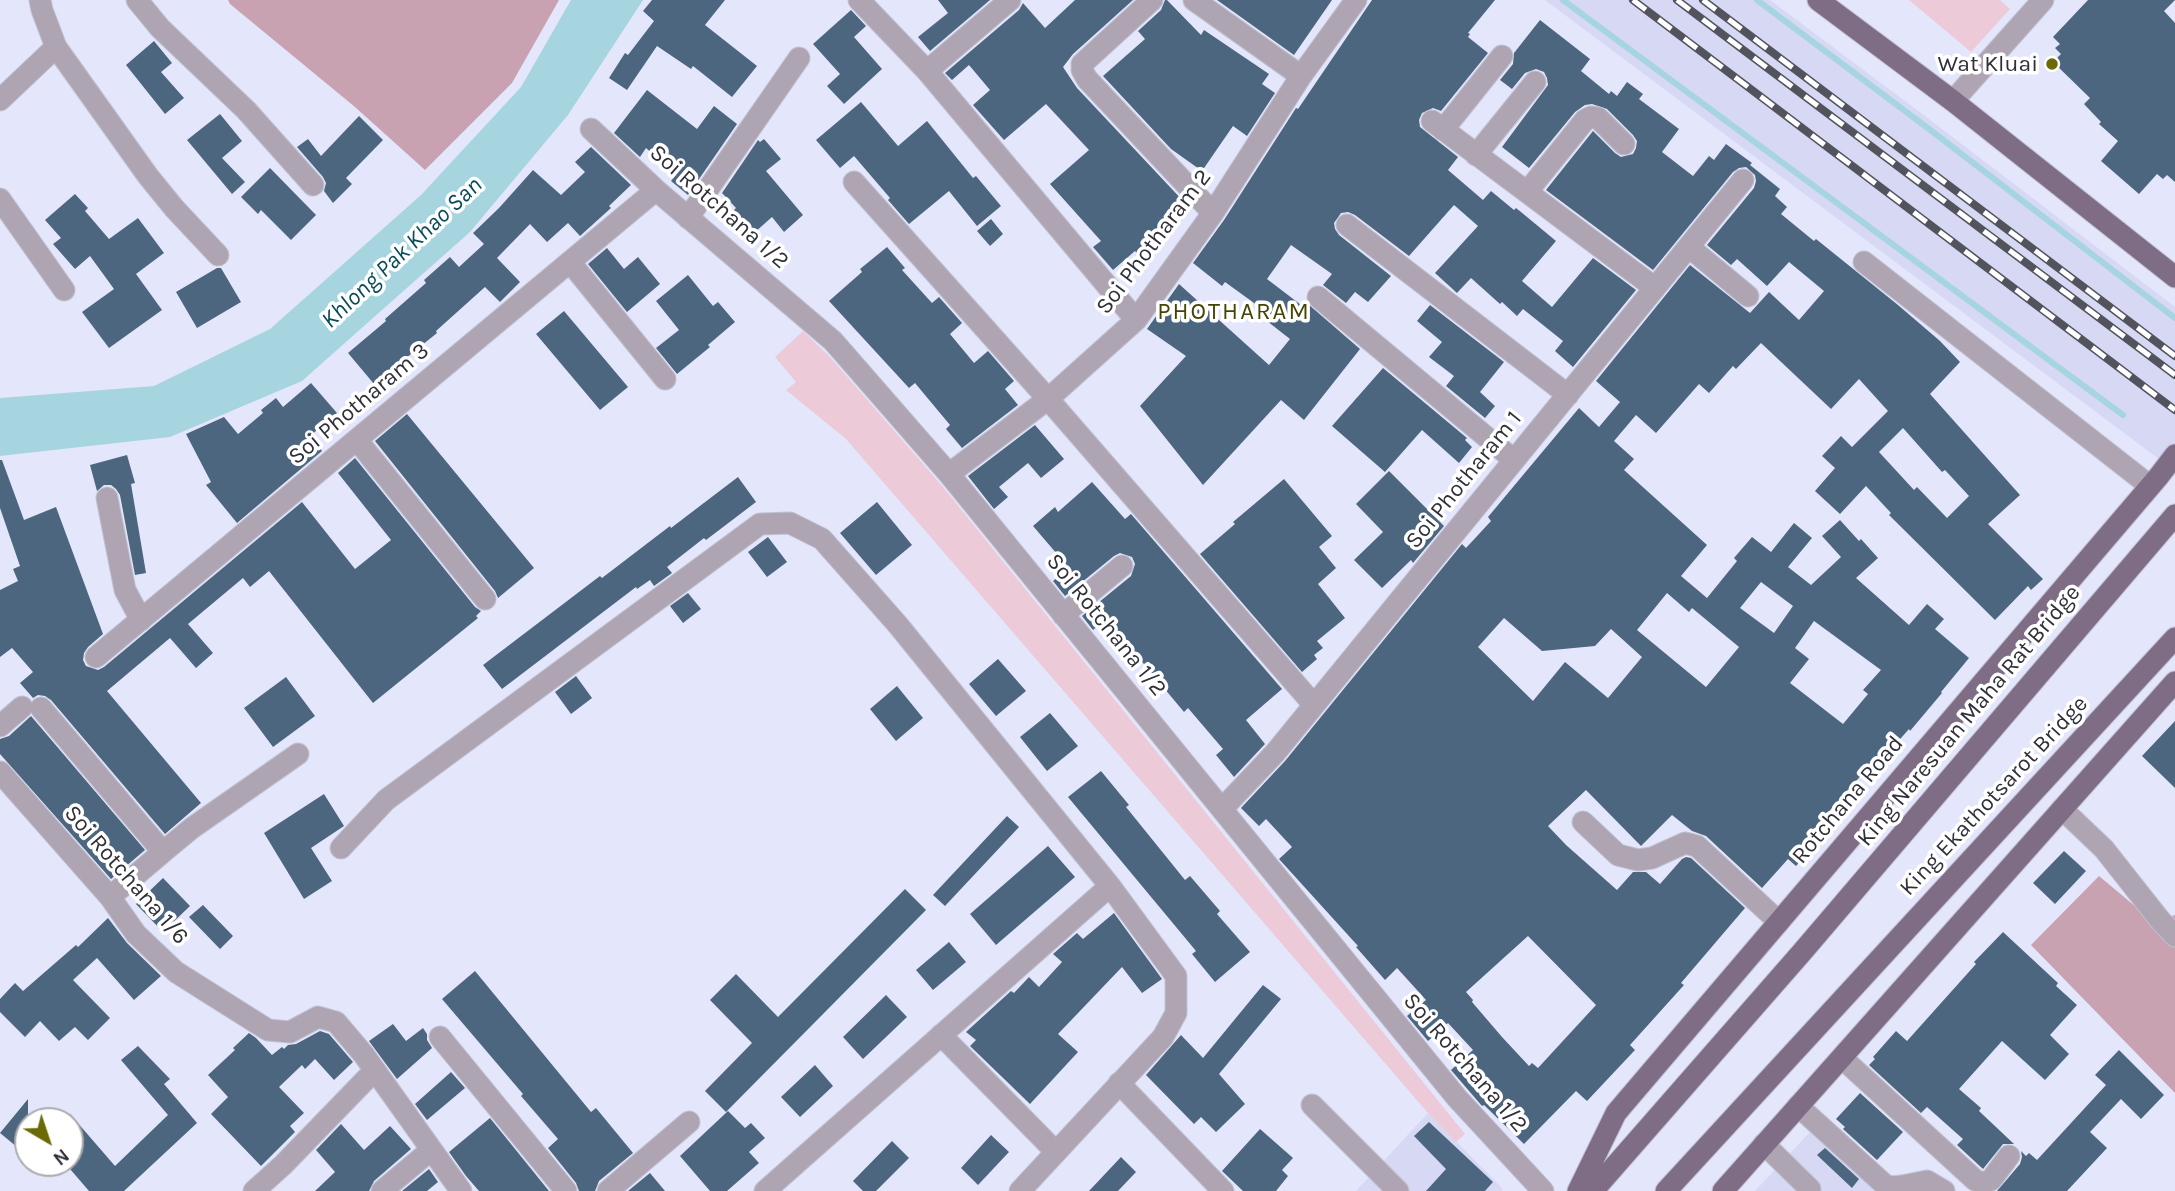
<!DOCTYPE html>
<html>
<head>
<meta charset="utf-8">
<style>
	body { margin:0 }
	#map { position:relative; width:2175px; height:1191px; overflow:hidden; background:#e4e6fb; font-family:Karla,sans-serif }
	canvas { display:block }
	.north { position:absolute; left:14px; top:1107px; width:70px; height:70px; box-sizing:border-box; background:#fff; border:2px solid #acacaf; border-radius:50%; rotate:141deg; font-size:19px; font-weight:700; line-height:28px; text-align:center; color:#303038 }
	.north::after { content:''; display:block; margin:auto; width:24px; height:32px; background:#6b6a06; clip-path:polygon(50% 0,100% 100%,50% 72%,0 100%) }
</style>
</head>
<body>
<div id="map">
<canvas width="2175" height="1191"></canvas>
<div class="north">N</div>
</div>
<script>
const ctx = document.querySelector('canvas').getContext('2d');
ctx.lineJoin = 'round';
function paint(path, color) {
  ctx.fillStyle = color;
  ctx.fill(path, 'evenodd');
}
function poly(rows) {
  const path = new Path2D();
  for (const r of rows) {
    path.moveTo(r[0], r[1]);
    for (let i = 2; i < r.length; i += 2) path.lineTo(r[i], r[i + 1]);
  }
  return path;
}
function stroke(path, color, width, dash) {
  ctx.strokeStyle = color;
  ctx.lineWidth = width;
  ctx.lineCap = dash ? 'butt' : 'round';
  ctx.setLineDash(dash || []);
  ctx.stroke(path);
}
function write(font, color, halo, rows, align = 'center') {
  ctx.font = font + ' Karla,sans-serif';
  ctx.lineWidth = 7;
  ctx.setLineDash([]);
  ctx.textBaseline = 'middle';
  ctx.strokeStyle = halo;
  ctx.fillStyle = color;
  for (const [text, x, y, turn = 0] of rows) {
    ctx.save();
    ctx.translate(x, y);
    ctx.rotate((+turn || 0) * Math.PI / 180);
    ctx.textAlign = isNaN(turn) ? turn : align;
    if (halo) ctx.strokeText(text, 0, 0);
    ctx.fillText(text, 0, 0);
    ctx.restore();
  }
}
const built = poly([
	[1545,0,1770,0,1925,116,2175,307,2175,471],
	[1428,1113,1503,1189,1501,1191,1356,1191],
	[1811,1131,1878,1191,1755,1191]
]);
const green = poly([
	[1909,0,2000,0,2010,9,1971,52],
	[803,331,830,357,943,487,1465,1134,1456,1142,1428,1113,846,439,786,390,796,382,775,357]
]);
const forest = poly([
	[228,0,559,0,512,83,425,170,355,107,230,4],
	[2099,876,2154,922,2175,915,2175,1093,2031,945]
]);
const water = poly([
	[571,0,643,0,568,115,470,232,302,381,170,437,0,456,0,398,154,386,270,329,421,195,521,87]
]);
const stream = poly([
	[1563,0,2123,415],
	[1757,0,1929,129,2175,318]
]);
const building = poly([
	[652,0,725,0,705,25,757,66,732,97,693,66,691,69,657,46,627,90,609,78,625,53,628,55,654,21,643,11],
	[938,0,990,0,930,51,918,37,948,13],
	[1075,0,1133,0,1073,54,1063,67,1077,88,1185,203,1150,235,1159,246,1143,260,1135,251,1113,270,1093,247,1101,241,1050,184,1089,150,1046,104,1004,140,973,105,990,90,969,65,952,80,945,73,1019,10,1023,3,1045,28],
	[1165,0,1167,0,1201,35,1204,30,1269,74,1262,84,1275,93,1247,136,1233,126,1202,171,1171,149,1103,76,1145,39,1138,31,1161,10],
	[1217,0,1332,0,1294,55],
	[1372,0,1495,0,1468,33,1470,34,1468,37,1488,53,1441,111,1433,108,1422,113,1419,120,1420,127,1458,157,1448,170,1483,200,1491,191,1514,210,1516,208,1521,212,1556,241,1522,281,1552,307,1593,258,1636,290,1573,367,1555,351,1563,341,1523,309,1517,316,1502,302,1500,304,1471,278,1457,293,1435,273,1478,226,1454,205,1409,256,1355,215,1348,212,1341,213,1334,223,1335,229,1339,235,1391,276,1368,302,1355,292,1346,303,1323,285,1332,274,1291,245,1267,279,1305,308,1308,304,1360,349,1304,420,1281,400,1203,485,1140,406,1186,356,1147,329,1179,284,1269,365,1290,339,1267,321,1272,316,1225,282,1222,286,1193,263,1224,220,1296,108,1298,109],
	[2088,0,2175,0,2164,11,2175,23,2175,182,2167,175,2163,179,2157,174,2139,194,2101,161,2118,141,2099,124,2101,122,2084,104,2090,98,2053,62,2061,54,2055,48,2060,44,2053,37],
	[851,10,866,26,854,37,882,69,844,104,827,86,840,74,813,44],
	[1540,20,1590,59,1581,71,1609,94,1611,91,1617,96,1627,82,1643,94,1639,99,1679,129,1662,152,1693,176,1709,156,1714,160,1726,144,1752,163,1750,165,1780,189,1775,196,1787,207,1781,214,1814,241,1816,239,1898,305,1940,341,1960,362,1930,394,2020,495,1988,524,2043,579,2031,590,2028,586,1995,620,1889,515,1891,513,1866,486,1840,514,1815,491,1835,468,1822,456,1841,436,1852,447,1888,411,1859,379,1831,409,1761,343,1736,369,1733,366,1709,393,1699,384,1656,433,1636,415,1614,441,1634,459,1624,470,1707,545,1681,576,1707,598,1737,561,1734,558,1752,537,1771,552,1794,523,1812,538,1788,567,1811,585,1841,557,1822,536,1840,520,1859,541,1861,539,1878,558,1856,578,1909,625,1927,604,1944,619,1935,629,1969,658,1941,692,1942,693,1910,731,1909,729,1886,755,1882,752,1816,826,1825,834,1796,866,1788,859,1762,888,1706,836,1692,831,1672,815,1641,846,1586,790,1548,826,1566,845,1617,890,1633,872,1646,872,1660,884,1682,859,1686,857,1691,858,1745,908,1681,983,1684,985,1630,1045,1635,1050,1587,1101,1576,1091,1524,1144,1484,1105,1482,1106,1451,1070,1473,1050,1448,1023,1428,1041,1407,1016,1426,1000,1397,968,1385,980,1356,947,1358,946,1279,859,1292,847,1266,819,1259,826,1241,808,1285,761,1462,544,1466,548,1491,521,1488,517,1579,408,1599,427,1620,402,1596,381,1690,265,1750,313,1769,292,1799,320,1824,291,1789,262,1767,286,1737,259,1731,265,1707,245,1754,188,1756,181,1755,175,1746,167,1739,168,1733,172,1653,270,1546,190,1593,131,1615,153,1621,157,1633,154,1636,148,1637,141,1633,135,1607,109,1592,104,1585,105,1575,112,1529,168,1502,147,1548,85,1547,78,1544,72,1536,69,1525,73,1512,89,1500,80,1513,64,1514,53],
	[1903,428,1942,472,1945,470,1969,496,1947,518,1917,487,1914,490,1879,452],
	[1761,582,1793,606,1774,633,1740,608],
	[1667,593,1689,612,1692,608,1739,647,1706,687,1637,630],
	[1504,618,1542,651,1595,646,1611,629,1642,657,1608,698,1565,662,1533,701,1478,647],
	[1814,621,1881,670,1863,690,1868,694,1843,724,1790,683,1809,659,1795,648],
	[1528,936,1596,1005,1538,1068,1532,1063,1529,1066,1502,1037,1472,1002,1473,1000,1466,992],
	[154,41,172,63,161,72,184,98,165,114,126,65],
	[647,90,697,129,714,106,737,124,688,195,671,181,676,175,646,148,640,157,614,133],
	[861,102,898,146,927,121,973,178,976,176,1001,206,977,226,949,191,909,224,888,200,890,198,854,156,840,168,816,140],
	[220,114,242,141,222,158,245,182,232,194,187,140],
	[359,116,383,140,346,178,352,184,333,203,324,191,326,183,323,177,297,147,308,139,321,156],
	[764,139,781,159,766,171,803,215,784,232,772,217,754,233,734,210,736,208,722,193,758,140,760,142],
	[591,147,631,185,609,206,611,208,580,236,568,223,547,242,530,224,497,258,520,282,500,302,485,287,436,331,437,333,374,384,348,353,386,321,385,319,426,283,424,280,450,257,459,267,484,244,473,233,499,208,533,170,561,195,585,172,575,162],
	[270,168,316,215,291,240,261,210,258,214,241,197],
	[75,194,88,208,85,211,109,239,138,218,164,253,136,274,162,310,109,348,82,312,114,289,90,256,75,269,53,244,61,238,45,220],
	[991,219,1003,234,990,246,977,231],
	[887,247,905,268,902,270,932,303,939,297,962,323,950,334,974,363,988,351,1014,381,1005,389,1018,405,962,448,946,429,950,425,915,383,909,388,829,301,862,272,860,269],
	[607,248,624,269,638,257,660,284,627,312,588,264],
	[217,268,221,268,241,302,197,328,176,292],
	[688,275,713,306,718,302,735,322,708,345,710,347,677,374,656,348,679,330,656,301],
	[1430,305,1504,362,1480,392,1495,406,1485,418,1446,386,1454,376,1429,357,1442,342,1417,321],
	[564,311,628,387,600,410,536,334],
	[1383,368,1467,438,1465,440,1472,447,1459,463,1422,430,1385,472,1332,426],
	[311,383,337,413,310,436,322,451,237,523,206,485,211,482,186,434,224,417,238,434,263,413,261,410,276,398,283,407],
	[407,414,534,568,498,598,495,591,375,441],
	[1035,425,1064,459,1041,478,1028,463,999,487,1008,497,994,509,968,476],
	[127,455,135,483,131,484,146,573,135,575,120,495,116,489,111,485,104,485,97,491,90,465],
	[355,458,475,607,481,611,476,616,478,618,373,703,269,571,250,587,243,578,188,624,213,653,196,668,170,638,107,691,201,803,165,834,51,700,45,696,38,695,33,698,20,683,33,672,12,648,0,657,0,590,18,581,13,569,20,566,0,508,0,460,2,460,24,520,56,507,103,634,88,647,84,653,83,660,86,666,98,670,104,667,302,502,355,569,391,540,338,473],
	[1389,471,1444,526,1413,563,1411,560,1382,588,1354,560,1383,532,1356,504],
	[738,477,756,502,706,540,704,538,667,567,672,573,654,586,650,580,637,589,636,587,502,689,483,665,600,576,602,578,670,526,671,528],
	[1284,479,1332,536,1319,547,1336,568,1318,584,1345,618,1317,641,1323,648,1314,655,1317,659,1302,672,1200,554,1235,524,1233,522],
	[1092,482,1125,519,1131,514,1282,689,1246,720,1265,744,1234,777,1216,755,1223,749,1188,708,1184,712,1128,645,1120,652,1098,626,1093,630,1082,616,1131,576,1135,564,1132,557,1120,553,1114,556,1065,596,1053,581,1069,568,1033,526,1055,507,1058,512],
	[877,502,912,545,876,575,840,533],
	[768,537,787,562,767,577,748,552],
	[688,593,701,609,683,623,670,606],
	[998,659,1026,691,996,716,969,684],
	[576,676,592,698,571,714,555,692],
	[286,677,315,716,273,747,244,708],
	[897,686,923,718,896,741,870,709],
	[1050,713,1078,746,1047,771,1020,737],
	[31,716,145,850,111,879,0,754,0,739,9,736],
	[2175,721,2175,788,2142,756],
	[1101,771,1129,805,1126,807,1185,880,1190,876,1220,911,1217,914,1250,952,1215,982,1192,954,1196,951,1068,797],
	[324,794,344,826,311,848,332,881,304,899,264,833],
	[1007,816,1019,827,945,906,933,895],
	[1048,846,1075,877,996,945,970,914],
	[2064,851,2086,871,2055,904,2033,883],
	[163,878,190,906,163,932,136,904],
	[905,889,926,910,726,1112,705,1091,752,1043,710,1000,736,974,778,1017],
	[203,905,233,936,220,949,189,917],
	[1114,913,1162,979,1142,993,1122,967,1058,1034,1078,1052,1030,1104,970,1046,976,1040,966,1032,1011,991,1014,993,1029,977,1039,987,1062,962,1053,954,1077,933,1083,939],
	[108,918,127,943,161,976,134,1000,97,958,73,980,110,1018,88,1040,75,1027,59,1041,40,1021,25,1037,0,1012,0,999,15,983,23,991,76,945,78,947],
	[2003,932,2058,983,2056,986,2077,1005,2050,1035,2069,1054,2045,1080,2002,1041,1959,1089,1981,1108,1979,1111,2014,1144,2003,1144,1983,1169,1957,1145,1963,1139,1927,1107,1921,1113,1869,1065,1875,1059,1873,1057,1896,1031,1907,1041,1976,964,1974,962],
	[949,942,966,962,933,990,916,970],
	[475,971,591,1112,596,1108,633,1153,599,1181,595,1191,579,1191,576,1183,548,1148,558,1139,521,1096,523,1094,442,999],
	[1263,985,1281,999,1219,1074,1245,1104,1216,1132,1201,1117,1194,1124,1146,1075,1181,1035,1203,1058],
	[886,995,907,1017,863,1059,843,1037],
	[393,1024,406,1041,423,1028,427,1034,427,1040,432,1048,397,1079,369,1041],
	[320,1031,329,1034,353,1062,334,1080,315,1059,305,1069,302,1065,279,1087,304,1113,290,1126,295,1132,261,1166,211,1114,228,1097,208,1075,235,1050,233,1048,249,1033,256,1038,272,1055,282,1047,284,1049,288,1045,296,1044],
	[138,1046,170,1079,164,1084,197,1123,124,1191,89,1191,70,1169,70,1114,115,1166,168,1115,121,1060],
	[2119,1050,2164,1095,2141,1119,2121,1099,2090,1132,2107,1148,2067,1191,1997,1191,2020,1164,2022,1157,2021,1151,2026,1156,2029,1153,2037,1160,2106,1085,2095,1075],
	[815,1065,833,1086,800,1117,781,1097],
	[451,1072,465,1088,427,1120,415,1104],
	[1860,1093,1903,1132,1877,1160,1843,1129,1845,1127,1836,1119],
	[28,1099,28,1156,0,1133],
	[728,1111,745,1128,751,1123,765,1138,749,1152,759,1163,727,1191,710,1191,680,1156],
	[490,1118,549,1191,479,1191,466,1176,449,1152],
	[1429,1122,1493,1182,1485,1191,1426,1191,1446,1169,1414,1136],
	[341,1124,364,1150,390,1126,411,1149,374,1181,369,1191,315,1191,335,1172,316,1150],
	[1260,1129,1293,1158,1282,1170,1288,1176,1276,1191,1243,1191,1222,1171],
	[991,1135,1009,1152,978,1185,961,1168],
	[892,1141,909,1158,876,1191,863,1191,853,1181],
	[1825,1148,1859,1179,1852,1188,1817,1155],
	[1121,1157,1136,1172,1118,1191,1089,1191],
	[429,1169,438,1182,427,1191,402,1191],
	[650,1173,665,1191,628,1191]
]);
const minor = poly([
	[40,0,42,10,56,47,148,176,174,208,218,255],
	[137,0,160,28,246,110,313,185],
	[859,0,927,71,1136,320],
	[1152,0,1082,64,1082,70,1087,79,1213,213],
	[1194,0,1301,76],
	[927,71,1010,0],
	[0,100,56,47],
	[1953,101,2043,0],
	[1432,121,1655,288],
	[591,129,656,190,833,341,949,474,1457,1098,1543,1191],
	[1443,130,1502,56],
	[1476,155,1535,82],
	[854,182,1048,399,1314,705],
	[1527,192,1585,120,1591,117,1598,118,1624,144],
	[0,199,64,290],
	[688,218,799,58],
	[1347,225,1568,395],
	[1689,247,1748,296],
	[570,262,665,379],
	[1864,262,2150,486],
	[1318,297,1514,460],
	[357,440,485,599],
	[949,474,1048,399,1136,320,1213,213,1301,76,1356,0],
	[107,498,125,590,141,620],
	[1063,615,1122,566],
	[96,657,656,190],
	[41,708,163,852,110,897],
	[0,726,22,707],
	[0,772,110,897,136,934,176,972,268,1030,290,1032,318,1017,336,1022,364,1055,461,1191],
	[1222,809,1275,753,1743,180],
	[2062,809,2104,849,2160,920,2175,936],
	[1583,822,1618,855,1638,860,1652,858,1685,843,1697,846,1779,922],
	[341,848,386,800,760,524,790,523,822,539,898,625,1110,886,1176,976,1176,1013,1163,1037,1020,1191],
	[163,852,192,828,298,754],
	[941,1035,1056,1152],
	[440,1037,566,1191],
	[1842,1058,1975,1180,1982,1183,1991,1180,2009,1156],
	[1119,1083,1223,1191],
	[1312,1105,1398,1191],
	[1798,1106,1885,1185,1892,1187,1902,1186,1927,1181,1944,1191],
	[1764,1144,1810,1189,1808,1191],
	[254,1191,283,1165,375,1070],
	[382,1191,431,1150],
	[608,1191,689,1122],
	[765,1191,1110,886]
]);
const major = poly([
	[1818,0,1953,101,2175,277],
	[1578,1191,1616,1113,2159,476,2175,455],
	[1593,1191,1803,951,2175,515],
	[1666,1191,2175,638],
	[1723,1191,2175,682]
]);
const rail = poly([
	[1633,0,2175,410],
	[1677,0,2175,375],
	[1703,0,2175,356]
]);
const markers = [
	[2052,64,7,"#6b6a06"]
];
const poiNames = [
	["Wat Kluai",2038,64]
];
const streetNames = [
	["Soi Rotchana 1/2",719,207,41],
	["Soi Photharam 2",1154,242,-53],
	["Soi Photharam 3",359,404,-40],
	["Soi Photharam 1",1464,480,-51],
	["Soi Rotchana 1/2",1106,625,51],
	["King Naresuan Maha Rat Bridge",1969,716,-50],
	["King Ekathotsarot Bridge",1994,796,-47],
	["Rotchana Road",1848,800,-50],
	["Soi Rotchana 1/6",126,875,49],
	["Soi Rotchana 1/2",1465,1063,49]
];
const waterNames = [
	["Khlong Pak Khao San",402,253,-43]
];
const neighbourhoodNames = [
	["PHOTHARAM",1234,312]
];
paint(built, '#d6d8f4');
paint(green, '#edcad8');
paint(forest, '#c8a2b1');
paint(water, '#a7d5df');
stroke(stream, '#a7d5df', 6);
paint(building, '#4d667f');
stroke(minor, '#c0c2d4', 23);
stroke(major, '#c0c2d4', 23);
stroke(minor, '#afa5b2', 21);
stroke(major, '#7f6d85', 21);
stroke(rail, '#53535e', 8);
stroke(rail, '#fff', 5, [16]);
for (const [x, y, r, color] of markers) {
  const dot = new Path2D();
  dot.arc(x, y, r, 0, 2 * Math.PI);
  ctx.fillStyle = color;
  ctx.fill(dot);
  stroke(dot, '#fff', 2.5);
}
write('23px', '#303038', '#fff', poiNames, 'right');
write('23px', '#303038', '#fff', streetNames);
write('italic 24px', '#094c58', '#fff', waterNames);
ctx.letterSpacing = '2px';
write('24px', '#454402', '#fff', neighbourhoodNames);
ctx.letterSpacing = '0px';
</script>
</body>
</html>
